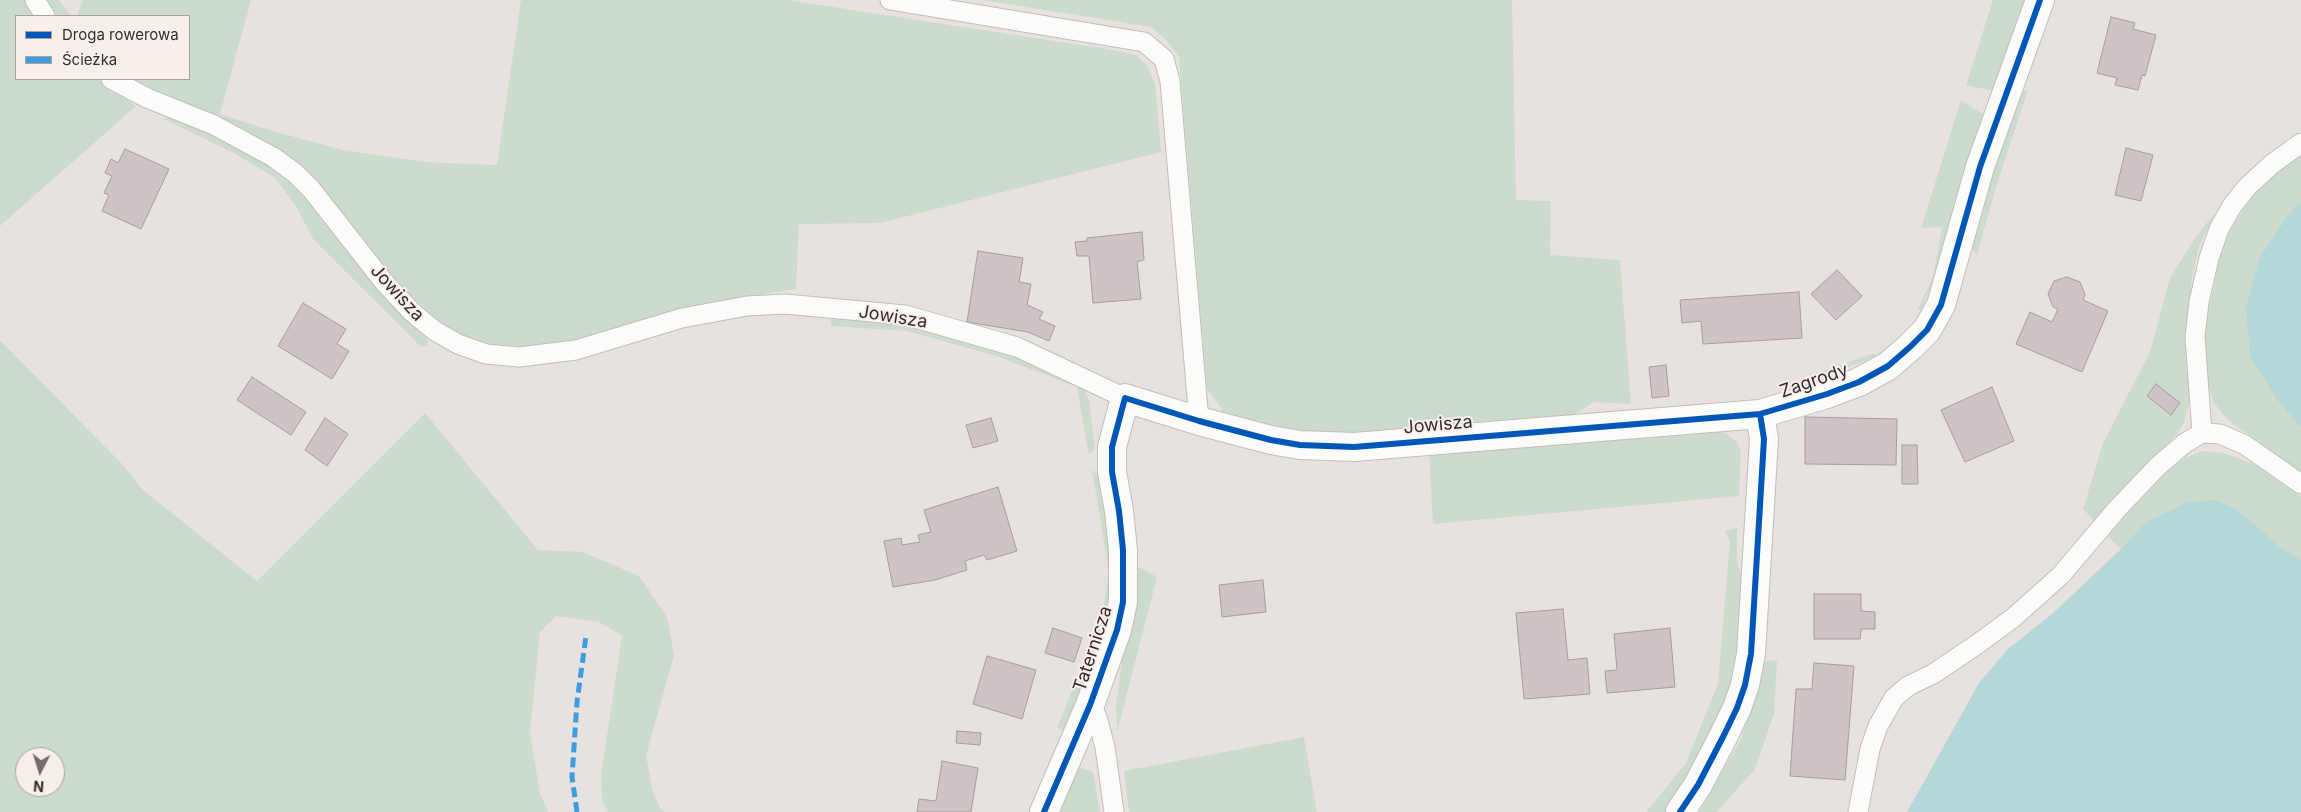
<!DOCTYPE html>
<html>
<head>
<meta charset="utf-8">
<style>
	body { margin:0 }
	#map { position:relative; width:2301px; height:812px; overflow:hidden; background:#e7e2e0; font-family:Inter,sans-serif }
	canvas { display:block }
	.legend { position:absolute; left:15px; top:15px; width:175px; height:65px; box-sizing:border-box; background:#f8efeb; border:1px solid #a8a29f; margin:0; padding:6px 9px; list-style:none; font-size:15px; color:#312e2c }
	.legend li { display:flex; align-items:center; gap:10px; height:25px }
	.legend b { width:25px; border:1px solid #a8a29f }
	.north { position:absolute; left:15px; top:747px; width:50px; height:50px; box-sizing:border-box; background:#f8efeb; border:1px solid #a8a29f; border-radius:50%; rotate:185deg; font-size:14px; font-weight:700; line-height:20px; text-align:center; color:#312e2c }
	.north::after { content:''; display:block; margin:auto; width:18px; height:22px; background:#716d6b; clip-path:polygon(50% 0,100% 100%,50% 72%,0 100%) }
</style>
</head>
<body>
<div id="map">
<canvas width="2301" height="812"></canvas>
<ul class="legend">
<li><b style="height:6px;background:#0057b8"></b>Droga rowerowa</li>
<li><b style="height:6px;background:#3e9de1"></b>Ścieżka</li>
</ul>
<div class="north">N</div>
</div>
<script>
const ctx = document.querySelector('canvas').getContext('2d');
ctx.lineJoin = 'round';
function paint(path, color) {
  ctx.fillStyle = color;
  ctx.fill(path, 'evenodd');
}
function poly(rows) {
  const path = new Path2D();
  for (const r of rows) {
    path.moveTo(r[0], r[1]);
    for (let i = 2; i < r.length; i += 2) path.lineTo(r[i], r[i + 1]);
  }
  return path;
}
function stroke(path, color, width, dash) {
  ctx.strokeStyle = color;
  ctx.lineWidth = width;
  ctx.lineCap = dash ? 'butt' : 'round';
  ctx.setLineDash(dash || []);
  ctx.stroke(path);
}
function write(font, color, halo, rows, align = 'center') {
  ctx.font = font + ' Inter,sans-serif';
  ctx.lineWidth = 4;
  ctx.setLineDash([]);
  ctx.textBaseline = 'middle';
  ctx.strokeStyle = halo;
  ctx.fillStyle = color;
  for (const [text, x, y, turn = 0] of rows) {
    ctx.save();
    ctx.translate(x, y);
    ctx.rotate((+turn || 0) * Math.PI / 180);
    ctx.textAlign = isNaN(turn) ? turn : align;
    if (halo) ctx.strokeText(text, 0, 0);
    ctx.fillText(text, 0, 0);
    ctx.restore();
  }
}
const green = poly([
	[0,0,28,0,38,16,16,16,16,79,100,79,136,106,0,226],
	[46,0,59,0,71,16,57,16],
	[83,0,251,0,220,114,269,130,343,150,425,162,497,165,521,0,787,0,1120,51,1136,55,1146,64,1155,83,1161,152,880,223,799,224,796,289,705,303,590,339,524,349,503,347,481,343,459,335,436,319,412,299,386,272,318,185,130,79,189,79,189,16,77,16],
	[982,0,1512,0,1516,200,1551,201,1550,255,1620,260,1631,404,1594,402,1573,416,1318,438,1226,419,1222,409,1207,389,1179,57,1167,41,1151,27],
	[1993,0,2026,0,1994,91,1966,85],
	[2016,90,2028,90,1996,187,1977,255,1969,244],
	[1961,100,1984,115,1935,277,1921,310,1918,309,1933,277,1942,227,1921,228],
	[162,118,173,118,205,129,268,164,300,190,397,309,428,339,427,345,421,347,313,239,296,206,275,178,234,153],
	[2301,152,2301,203,2291,211,2278,401,2301,428,2301,473,2228,420,2214,403,2206,379,2203,337,2219,261,2229,233,2253,194],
	[2214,214,2198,249,2191,284,2190,400,2184,423,2177,434,2095,522,2083,509,2103,443,2150,352,2170,278,2195,238],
	[831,315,907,326,996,350,1076,380,1083,388,1089,400,1095,448,1089,455,1077,387,996,356,907,331,831,326],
	[0,340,124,466,142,489,257,581,425,413,538,550,583,552,639,576,667,617,674,655,646,756,653,793,660,808,665,812,608,812,602,801,601,775,622,636,599,622,556,616,540,632,530,733,540,793,548,812,0,812],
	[25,757,55,757,55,787,25,787],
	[1874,353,1875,356,1857,364,1812,380,1809,376],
	[1713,430,1727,434,1736,441,1741,451,1739,496,1433,524,1429,450],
	[2202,451,2224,453,2254,464,2301,497,2301,560,2278,545,2238,510,2146,522,2121,549,2107,535,2170,469,2185,458],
	[1092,469,1106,487,1112,529,1111,604,1096,650,1089,649,1102,616,1109,572],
	[1737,528,1737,563,1747,588,1743,637,1728,704,1692,772,1666,812,1646,812,1686,763,1718,684,1730,542,1725,531],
	[1135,565,1157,577,1117,732,1116,706],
	[1777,660,1774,714,1755,769,1717,812,1699,812,1741,739,1756,693,1763,662],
	[1082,666,1091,670,1066,731,1057,728],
	[1304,737,1317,812,1129,812,1124,771],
	[1077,767,1093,772,1100,812,1057,812]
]);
const water = poly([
	[2301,203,2301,428,2278,401,2250,357,2246,308,2259,259,2291,211],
	[2214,500,2238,510,2278,545,2301,560,2301,812,1907,812,1979,683,2008,649,2052,614,2121,549,2146,522,2188,502]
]);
const building = poly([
	[2111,17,2135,23,2133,29,2156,35,2145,76,2142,75,2138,90,2115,85,2117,78,2097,73,2111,17],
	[2126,148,2153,155,2141,201,2115,195,2126,148],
	[125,149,169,169,141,229,102,211,109,195,104,193,112,176,105,173,111,159,118,163,125,149],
	[1142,232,1144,260,1137,262,1141,299,1093,303,1089,256,1077,256,1075,242,1087,241,1087,238,1142,232],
	[978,251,1023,258,1019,282,1031,284,1027,305,1043,312,1039,319,1055,326,1049,341,1028,332,967,322,978,251],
	[1837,270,1862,296,1836,320,1811,294,1837,270],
	[2067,277,2080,282,2085,295,2083,300,2108,311,2082,372,2016,344,2030,312,2052,322,2058,309,2053,307,2048,294,2054,281,2067,277],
	[1799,292,1802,338,1703,344,1701,321,1682,323,1680,300,1799,292],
	[303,303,346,329,337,344,349,351,332,379,278,346,303,303],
	[1666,365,1669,396,1652,398,1649,367,1666,365],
	[252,377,306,412,291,435,237,400,252,377],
	[2156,384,2180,403,2171,415,2147,396,2156,384],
	[1992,387,2014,441,1965,462,1941,410,1992,387],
	[1805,417,1897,419,1896,465,1805,464,1805,417],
	[325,418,348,434,327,466,305,450,325,418],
	[991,418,998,441,973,448,966,425,991,418],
	[1902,445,1917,445,1918,484,1902,484,1902,445],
	[998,487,1017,551,987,560,984,555,965,561,967,570,935,580,893,587,884,541,901,538,902,545,920,542,918,535,931,532,924,510,998,487],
	[1263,580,1266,612,1222,617,1219,585,1263,580],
	[1814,594,1861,594,1861,611,1875,612,1875,629,1861,629,1860,639,1814,639,1814,594],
	[1563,609,1568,660,1587,658,1590,694,1524,699,1516,613,1563,609],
	[1053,628,1082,638,1074,662,1045,653,1053,628],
	[1670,628,1675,687,1607,693,1605,671,1617,670,1614,634,1670,628],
	[987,656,1036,670,1022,719,973,704,987,656],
	[1814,663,1854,666,1845,780,1790,776,1796,689,1812,689,1814,663],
	[957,731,981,733,980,745,956,743,957,731],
	[942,761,978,768,971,812,917,812,919,799,936,801,942,761]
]);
const service = poly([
	[35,0,45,16],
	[890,0,1144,42,1164,59,1170,81,1199,421],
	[111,79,147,98,214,125,273,157,295,173,311,189,384,282,412,312,435,331,458,344,486,354,519,357,576,350,682,318,747,306,785,304,905,315,1017,347,1125,398],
	[2202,433,2195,337,2199,302,2209,258,2219,229,2232,206,2247,187,2272,164,2301,143],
	[1090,705,1097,717,1105,747,1114,812],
	[1858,812,1870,749,1878,726,1894,698,1908,686,1933,674,1976,645,2013,618,2061,575,2118,508,2158,466,2185,443,2202,433,2220,434,2245,445,2301,484]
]);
const minor = poly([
	[1044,812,1090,705,1117,630,1123,602,1123,550,1119,511,1112,472,1112,447,1125,398,1199,421,1271,440,1300,445,1354,447,1760,414,1827,394,1859,382,1888,366,1910,347,1927,330,1941,305,1980,167,2040,0],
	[1680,812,1698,785,1724,735,1737,708,1745,685,1751,654,1764,439,1760,414]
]);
const quiet = poly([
	[577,812,572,777,577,702,586,636]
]);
const cycleway = poly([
	[1044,812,1090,705,1117,630,1123,602,1123,550,1119,511,1112,472,1112,447,1125,398,1199,421,1271,440,1300,445,1354,447,1760,414,1827,394,1859,382,1888,366,1910,347,1927,330,1941,305,1980,167,2040,0],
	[1680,812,1698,785,1724,735,1737,708,1745,685,1751,654,1764,439,1760,414]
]);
const streetNames = [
	["Jowisza",397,293,47],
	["Jowisza",893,317,9],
	["Zagrody",1814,381,-19],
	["Jowisza",1438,425,-5],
	["Taternicza",1093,649,-72]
];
paint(green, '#cddbcd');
paint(water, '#b4d7d8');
paint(building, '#cec4c6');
stroke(building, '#a39f9f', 1);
stroke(service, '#c1bebc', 21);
stroke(minor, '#c1bebc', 30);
stroke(service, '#fbfbfa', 19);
stroke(minor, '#fbfbfa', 28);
stroke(quiet, '#3e9de1', 5, [10, 5]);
stroke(cycleway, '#0057b8', 6);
write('18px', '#312e2c', '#f8efeb', streetNames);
</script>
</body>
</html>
